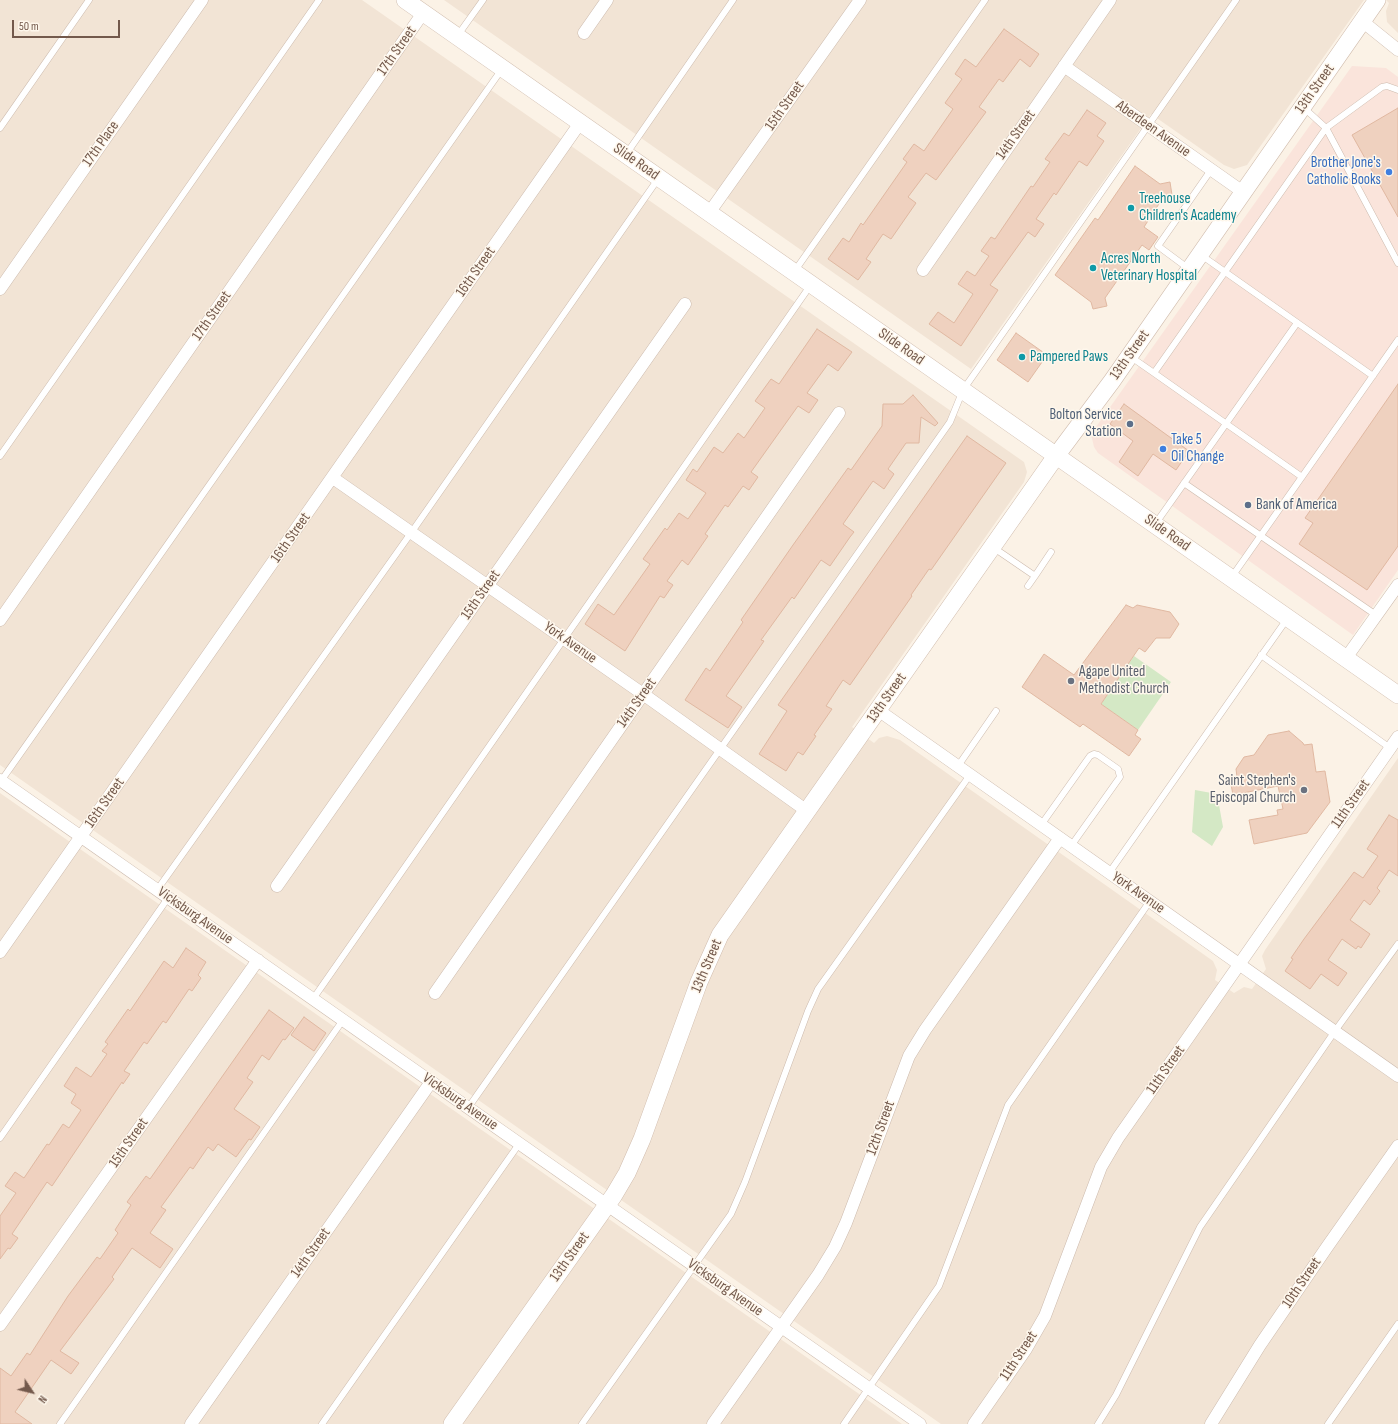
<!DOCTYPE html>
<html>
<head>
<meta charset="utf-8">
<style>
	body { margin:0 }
	#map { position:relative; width:1398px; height:1424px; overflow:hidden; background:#fbf2e6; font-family:"Sofia Sans Condensed",sans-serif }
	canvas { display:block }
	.north { position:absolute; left:12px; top:1372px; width:40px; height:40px; -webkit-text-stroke:3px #fef7ec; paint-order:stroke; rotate:125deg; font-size:11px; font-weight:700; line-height:16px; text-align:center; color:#73594c }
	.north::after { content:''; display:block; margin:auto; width:14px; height:18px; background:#73594c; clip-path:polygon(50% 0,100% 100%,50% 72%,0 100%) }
	.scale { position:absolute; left:12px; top:20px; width:108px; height:18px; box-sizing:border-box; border:2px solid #73594c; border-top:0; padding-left:5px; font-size:12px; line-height:14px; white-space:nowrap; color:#73594c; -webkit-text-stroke:3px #fef7ec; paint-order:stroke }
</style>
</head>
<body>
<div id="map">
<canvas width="1398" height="1424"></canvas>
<div class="north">N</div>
<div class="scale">50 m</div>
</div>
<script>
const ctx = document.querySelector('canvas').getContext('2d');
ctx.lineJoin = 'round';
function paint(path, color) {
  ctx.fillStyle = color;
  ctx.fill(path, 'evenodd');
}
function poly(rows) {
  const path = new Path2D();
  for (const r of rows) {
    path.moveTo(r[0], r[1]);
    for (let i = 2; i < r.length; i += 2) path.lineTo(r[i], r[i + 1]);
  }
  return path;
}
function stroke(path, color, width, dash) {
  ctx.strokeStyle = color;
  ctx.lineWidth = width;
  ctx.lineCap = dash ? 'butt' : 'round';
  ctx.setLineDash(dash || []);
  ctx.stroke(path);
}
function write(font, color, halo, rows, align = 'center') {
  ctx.font = font + ' "Sofia Sans Condensed",sans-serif';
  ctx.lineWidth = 3;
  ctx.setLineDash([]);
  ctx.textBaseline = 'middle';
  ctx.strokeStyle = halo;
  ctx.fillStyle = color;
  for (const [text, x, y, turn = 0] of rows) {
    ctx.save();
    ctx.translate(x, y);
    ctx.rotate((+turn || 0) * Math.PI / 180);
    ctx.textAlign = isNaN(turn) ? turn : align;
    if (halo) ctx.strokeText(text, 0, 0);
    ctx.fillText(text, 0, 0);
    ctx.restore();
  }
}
const residential = poly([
	[0,0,362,0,1024,462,1027,472,1024,482,852,727,874,743,879,738,887,736,900,740,1213,961,1217,970,1215,980,1234,993,1244,987,1252,989,1266,969,1262,956,1265,950,1398,758,1398,1424,941,1424,0,765],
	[444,0,1364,0,1247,165,1234,169,1224,165,1151,114,971,369],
	[1386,0,1398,0,1398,33,1387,22,1386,11,1389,3],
	[0,793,902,1424,0,1424]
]);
const commercial = poly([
	[1352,66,1386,68,1398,77,1398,570,1353,635,1098,453,1094,447,1091,434]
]);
const green = poly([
	[1134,656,1171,682,1138,730,1101,704],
	[1195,790,1217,794,1223,827,1212,846,1192,832]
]);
const building = poly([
	[1004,29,1039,54,1030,67,1020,59,1003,82,999,79,979,107,986,112,936,180,926,173,908,197,916,203,891,239,883,234,866,259,871,262,858,280,828,259,843,238,849,242,861,223,863,225,907,162,903,159,914,144,924,151,953,109,945,103,962,79,955,74,965,59,976,67,1004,29],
	[1398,108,1398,217,1352,135,1398,108],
	[1087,110,1106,123,1097,136,1104,141,1087,166,1079,161,1056,195,1054,193,1036,219,1044,224,1035,237,1028,232,990,285,998,290,961,346,929,324,938,312,954,323,973,294,958,284,967,271,975,276,989,256,981,251,991,237,995,239,1031,186,1033,187,1050,162,1045,159,1064,133,1069,136,1087,110],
	[1135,166,1160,184,1170,182,1172,195,1164,196,1144,227,1158,237,1149,250,1142,245,1105,298,1107,306,1093,309,1091,302,1055,275,1095,218,1098,220,1135,166],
	[817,329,852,352,838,371,828,364,807,393,818,400,809,413,798,406,751,472,758,477,749,490,743,486,728,507,725,505,705,534,708,536,688,565,682,560,667,581,673,585,664,598,660,596,625,651,585,624,598,604,614,615,650,564,643,559,665,528,667,530,679,513,688,519,706,493,686,480,693,469,697,472,714,447,723,453,738,433,744,438,765,408,755,401,771,379,779,384,817,329],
	[1016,333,1047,355,1028,382,997,360,1016,333],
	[1398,384,1398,546,1367,590,1299,544,1313,523,1305,518,1398,384],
	[913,395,938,423,935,426,921,417,919,443,906,443,888,469,894,474,884,489,873,481,843,524,854,532,850,537,830,566,821,560,794,599,792,597,761,640,764,641,726,696,742,707,728,728,685,700,706,668,710,671,743,622,741,620,793,545,848,468,851,470,882,426,883,404,903,404,913,395],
	[1124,404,1189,451,1176,470,1153,454,1138,476,1119,462,1133,441,1110,424,1124,404],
	[967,436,1006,463,931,570,929,569,911,595,912,596,850,685,843,680,826,706,832,709,814,735,816,736,803,755,798,752,786,771,759,754,787,711,778,705,967,436],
	[1126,605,1133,608,1137,605,1170,612,1179,624,1170,638,1156,638,1145,652,1139,648,1101,704,1138,730,1135,735,1141,739,1129,756,1083,724,1080,727,1022,687,1044,654,1074,675,1126,605],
	[1289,731,1303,743,1304,745,1312,744,1316,772,1325,771,1330,802,1307,833,1254,844,1249,820,1278,815,1277,810,1283,809,1278,786,1233,795,1230,779,1237,777,1236,769,1244,757,1254,755,1268,735,1289,731],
	[1389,815,1398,820,1398,876,1389,870,1377,888,1380,891,1370,905,1364,900,1350,920,1370,934,1361,948,1358,946,1356,949,1342,939,1328,960,1347,973,1338,986,1321,974,1310,989,1285,971,1293,959,1291,958,1304,939,1354,872,1363,878,1378,856,1367,849,1389,815],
	[186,948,206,962,198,975,201,978,192,991,189,989,166,1023,163,1021,147,1044,144,1042,124,1071,130,1074,123,1084,122,1082,52,1186,47,1182,12,1234,18,1238,10,1249,8,1248,0,1259,0,1216,16,1193,5,1186,15,1172,24,1178,47,1144,49,1145,63,1124,69,1128,81,1110,71,1103,76,1094,64,1086,76,1067,91,1077,107,1054,102,1051,108,1044,105,1042,128,1009,130,1011,164,961,173,968,186,948],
	[269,1010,294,1028,285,1040,283,1039,269,1060,262,1055,247,1078,253,1082,234,1109,260,1127,251,1140,249,1139,236,1157,218,1144,213,1151,208,1147,193,1169,190,1167,161,1207,166,1210,150,1233,173,1249,160,1268,132,1248,112,1277,114,1279,60,1351,79,1363,71,1374,51,1360,15,1412,32,1424,0,1424,0,1368,11,1376,27,1353,30,1355,68,1296,97,1257,100,1259,118,1233,115,1230,131,1205,127,1202,146,1176,150,1179,269,1010],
	[304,1017,326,1033,314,1051,291,1035,304,1017]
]);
const lane = poly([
	[458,35,483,0],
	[1304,108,1326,128,1398,263],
	[0,128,89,0],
	[627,153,733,0],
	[1201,255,1373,376],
	[1189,269,1158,246,1211,170],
	[794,272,985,0],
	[1131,357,1154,373],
	[0,456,319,0],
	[1302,477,1154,373,1326,128,1382,87,1387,86,1398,90],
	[1184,483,1376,615],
	[1156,523,1297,323],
	[994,548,1035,576,1051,552],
	[1231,578,1398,340],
	[1028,586,1035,576],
	[1261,655,1390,748],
	[958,766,996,711],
	[1,781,502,69],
	[1041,825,1090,756,1094,754,1098,755,1118,769,1120,777,1071,846],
	[1109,873,1287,619],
	[157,890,411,533,658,179],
	[313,999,810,286],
	[468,1108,950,422,963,390,1236,0],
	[0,1138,168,898],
	[60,1424,343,1020],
	[322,1424,519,1144],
	[582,1424,731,1214,745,1182,808,1011,818,989,970,775],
	[844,1424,939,1286,1008,1105,1150,901],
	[1098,1424,1116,1395,1200,1227,1335,1031,1398,944],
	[1328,1424,1398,1324]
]);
const street = poly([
	[1362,21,1398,50],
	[584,33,607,0],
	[1064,66,1243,192],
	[709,213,860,0],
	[923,270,1110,0],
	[0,289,202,0],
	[333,478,643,694,807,811],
	[0,620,423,13],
	[1346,658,1398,585],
	[878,710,1398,1076],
	[0,780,920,1424],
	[277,886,685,304],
	[0,952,580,123],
	[435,993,839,413],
	[0,1325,258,960],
	[191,1424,431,1082],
	[713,1424,818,1275,835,1247,846,1223,909,1056,925,1030,1060,838],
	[974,1424,1026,1349,1045,1316,1101,1167,1118,1138,1398,737],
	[1211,1424,1260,1345,1327,1247,1398,1146]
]);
const secondary = poly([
	[405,0,1398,695],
	[452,1424,614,1195,627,1173,642,1139,699,982,720,935,1056,456,1112,381,1377,0]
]);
const markers = [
	[1389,172,4,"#3f7fe0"],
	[1131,208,4,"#0f9aa8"],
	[1093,268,4,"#0f9aa8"],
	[1022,357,4,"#0f9aa8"],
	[1130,424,4,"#5c6f8a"],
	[1163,449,4,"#3f7fe0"],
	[1248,505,4,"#5c6f8a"],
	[1071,681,4,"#6b7280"],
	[1304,790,4,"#6b7280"]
];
const streetNames = [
	["17th Street",397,51,-55],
	["13th Street",1315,89,-55],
	["15th Street",785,106,-55],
	["Aberdeen Avenue",1153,129,35],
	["14th Street",1016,135,-55],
	["17th Place",101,144,-55],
	["Slide Road",636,162,35],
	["16th Street",476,272,-55],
	["17th Street",212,316,-55],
	["Slide Road",901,347,35],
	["13th Street",1130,355,-55],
	["Slide Road",1167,533,35],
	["16th Street",291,538,-55],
	["15th Street",481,595,-55],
	["York Avenue",570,643,35],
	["13th Street",887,698,-55],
	["14th Street",637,703,-55],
	["16th Street",105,803,-55],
	["11th Street",1351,804,-55],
	["York Avenue",1138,893,35],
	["Vicksburg Avenue",195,916,35],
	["13th Street",707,966,-67],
	["11th Street",1166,1070,-55],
	["Vicksburg Avenue",460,1102,35],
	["12th Street",881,1128,-70],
	["15th Street",129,1143,-55],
	["14th Street",311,1253,-55],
	["13th Street",570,1257,-55],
	["10th Street",1302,1283,-56],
	["Vicksburg Avenue",725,1288,35],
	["11th Street",1019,1356,-57]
];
const shopNames = [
	["Brother Jone's",1381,163],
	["Catholic Books",1381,180],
	["Take 5",1171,440,"left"],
	["Oil Change",1171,457,"left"]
];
const cultureNames = [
	["Treehouse",1139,199],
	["Children's Academy",1139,216],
	["Acres North",1101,259],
	["Veterinary Hospital",1101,276],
	["Pampered Paws",1030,357]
];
const serviceNames = [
	["Bolton Service",1122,415],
	["Station",1122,432],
	["Bank of America",1256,505,"left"]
];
const worshipNames = [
	["Agape United",1079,672],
	["Methodist Church",1079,689],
	["Saint Stephen's",1296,781,"right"],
	["Episcopal Church",1296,798,"right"]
];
paint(residential, '#f2e4d5');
paint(commercial, '#fae4db');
paint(green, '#d4e8c5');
paint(building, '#efd1bf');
stroke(building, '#e0b8a1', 1);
stroke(lane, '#ccbaad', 7);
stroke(street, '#ccbaad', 13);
stroke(secondary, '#d0bcad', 18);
stroke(lane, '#fff', 6);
stroke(street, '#fff', 12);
stroke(secondary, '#fff', 17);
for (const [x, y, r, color] of markers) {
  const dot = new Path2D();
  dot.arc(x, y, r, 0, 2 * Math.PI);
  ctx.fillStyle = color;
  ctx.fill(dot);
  stroke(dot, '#fef7ec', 1.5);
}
write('15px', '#73594c', '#fef7ec', streetNames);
write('15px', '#366cbe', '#fef7ec', shopNames, 'right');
write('15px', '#0d838f', '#fef7ec', cultureNames, 'left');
write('15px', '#4e5e75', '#fef7ec', serviceNames, 'right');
write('15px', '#5b616d', '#fef7ec', worshipNames, 'left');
</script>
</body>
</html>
